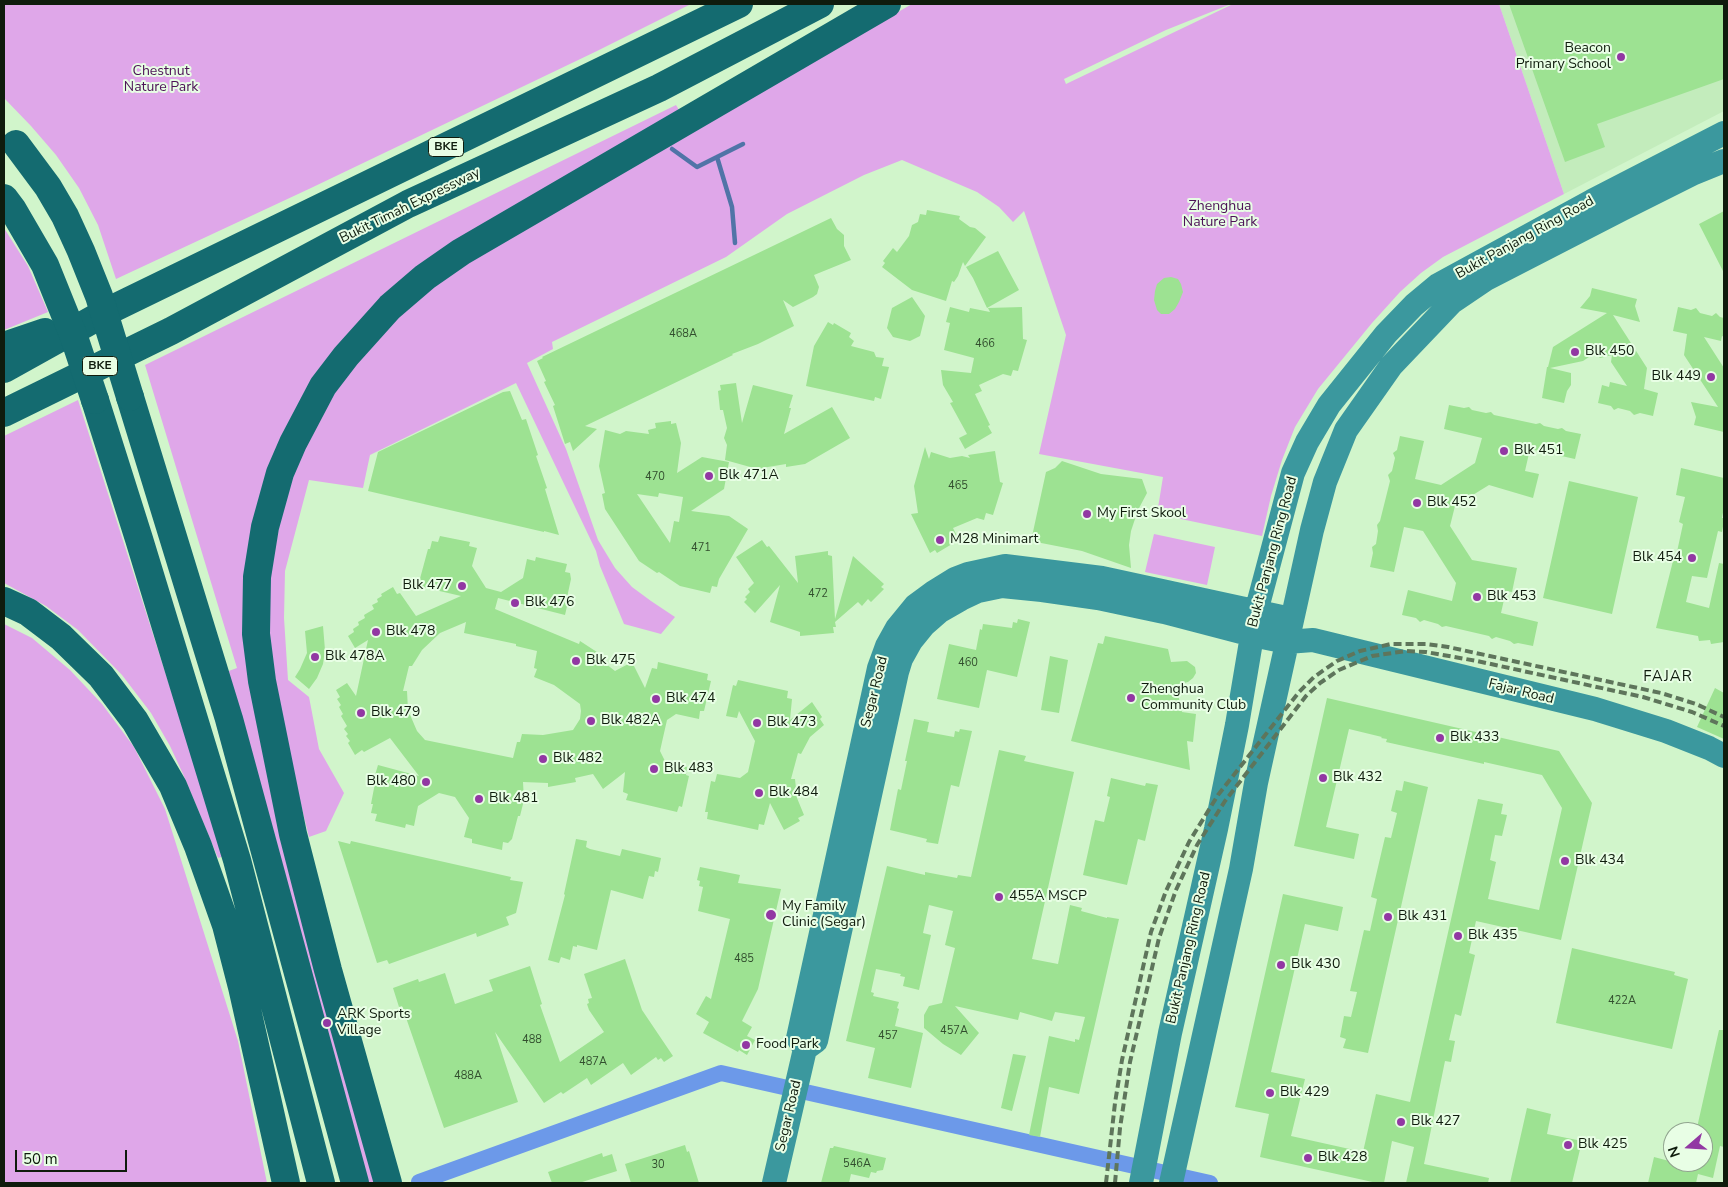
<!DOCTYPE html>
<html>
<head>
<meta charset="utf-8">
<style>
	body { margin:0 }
	#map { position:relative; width:1728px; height:1187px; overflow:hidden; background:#d1f5cb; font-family:"Nunito Sans",sans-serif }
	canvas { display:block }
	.frame { position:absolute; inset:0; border:5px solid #0f1c0d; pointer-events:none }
	.north { position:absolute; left:1663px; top:1122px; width:50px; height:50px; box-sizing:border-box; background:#e8fee5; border:1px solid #91a48f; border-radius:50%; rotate:251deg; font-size:14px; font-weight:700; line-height:20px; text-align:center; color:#0f1c0d }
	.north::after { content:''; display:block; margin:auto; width:18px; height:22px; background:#9238a3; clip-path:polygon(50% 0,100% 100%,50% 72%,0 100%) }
	.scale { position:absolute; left:15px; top:1150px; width:112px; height:22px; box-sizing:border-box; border:2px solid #0f1c0d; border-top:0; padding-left:6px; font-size:15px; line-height:18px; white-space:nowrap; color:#0f1c0d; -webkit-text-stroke:4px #e8fee5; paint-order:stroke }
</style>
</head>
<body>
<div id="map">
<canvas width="1728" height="1187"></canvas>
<div class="frame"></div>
<div class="north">N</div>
<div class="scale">50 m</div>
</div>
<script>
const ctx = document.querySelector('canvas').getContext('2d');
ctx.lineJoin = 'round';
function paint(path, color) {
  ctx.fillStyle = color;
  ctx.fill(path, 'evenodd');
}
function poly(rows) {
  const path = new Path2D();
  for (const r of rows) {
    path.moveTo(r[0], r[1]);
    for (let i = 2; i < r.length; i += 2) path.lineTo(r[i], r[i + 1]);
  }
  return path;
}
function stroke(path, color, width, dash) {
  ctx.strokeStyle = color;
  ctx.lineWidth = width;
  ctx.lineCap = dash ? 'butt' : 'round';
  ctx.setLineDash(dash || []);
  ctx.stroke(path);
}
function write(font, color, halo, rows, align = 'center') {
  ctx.font = font + ' "Nunito Sans",sans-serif';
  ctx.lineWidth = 4;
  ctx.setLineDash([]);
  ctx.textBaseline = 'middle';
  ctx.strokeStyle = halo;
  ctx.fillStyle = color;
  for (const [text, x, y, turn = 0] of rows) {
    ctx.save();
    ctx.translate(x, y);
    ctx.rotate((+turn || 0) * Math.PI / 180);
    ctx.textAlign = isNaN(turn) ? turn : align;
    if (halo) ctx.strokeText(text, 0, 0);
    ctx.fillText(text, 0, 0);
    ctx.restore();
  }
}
const built = poly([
	[1499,4,1724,4,1724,111,1564,194]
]);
const green = poly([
	[4,4,691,4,597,51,311,188,116,279,98,225,79,188,56,155,31,126,4,98],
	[912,4,1231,4,1166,30,1064,79,1066,84,1233,4,1499,4,1564,194,1443,257,1421,273,1400,292,1372,323,1318,389,1295,427,1282,460,1271,496,1262,536,1157,514,1163,477,1039,454,1066,335,1024,211,1013,222,999,207,977,192,902,160,864,175,787,214,726,257,552,342,553,349,527,363,566,449,598,540,615,568,632,587,651,601,675,617,661,634,624,624,600,566,596,551,516,383,370,455,363,488,309,480,285,571,284,618,288,680,309,697,319,749,344,793,326,831,309,837,284,737,268,631,269,576,276,528,291,475,337,388,391,320,456,269,552,211],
	[676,105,682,115,346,343,248,572,309,863,401,1183,342,1183,204,680,237,668,145,365],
	[4,228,28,266,48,312,4,330],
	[78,400,224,856,218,858,183,774,170,746,151,713,122,675,78,630,46,606,4,583,4,436],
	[1154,534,1215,547,1207,585,1145,572],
	[4,624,32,638,70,670,102,704,134,747,165,809,238,1041,267,1183,4,1183]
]);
const stream = poly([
	[672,149,697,167,743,144],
	[717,157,732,207,735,243],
	[419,1182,420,1183]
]);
const canal = poly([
	[419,1182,721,1073,1210,1183]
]);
const building = poly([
	[1509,4,1724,4,1724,79,1597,124,1605,147,1565,162],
	[927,210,960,216,959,219,970,227,975,228,986,237,965,266,963,262,958,276,954,282,952,281,946,301,912,290,882,267,885,263,883,261,893,248,897,252,909,236,912,225,918,222,920,214,926,215],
	[1724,211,1724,273,1699,224],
	[831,218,837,229,844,235,844,246,851,260,814,275,819,287,817,294,813,297,793,307,783,300,794,326,758,344,732,354,733,355,585,426,597,429,573,451,570,442,565,444,553,406,555,405,544,382,546,381,537,361,543,358,542,357],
	[998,251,1019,290,987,308,973,278,966,267],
	[1171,277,1178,279,1181,284,1183,292,1179,302,1175,309,1169,314,1161,314,1157,310,1154,300,1155,291,1157,284,1164,278],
	[1592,288,1637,299,1635,306,1640,322,1613,315,1647,368,1644,389,1658,393,1653,416,1640,413,1634,415,1630,411,1618,408,1614,410,1611,406,1598,403,1602,385,1609,387,1610,382,1627,386,1611,362,1612,355,1600,358,1595,353,1583,361,1550,368,1571,373,1571,385,1567,391,1564,403,1542,398,1547,367,1548,367,1553,347,1607,313,1580,308,1590,296],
	[912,297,925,316,920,336,910,341,893,337,887,328,892,308],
	[950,307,969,312,970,308,990,312,988,308,1022,307,1023,339,1027,340,1018,371,1013,370,1011,376,1003,374,979,385,982,391,975,394,990,425,988,426,992,433,965,449,959,438,967,434,950,403,953,402,943,385,941,370,971,373,974,358,944,350,950,323,946,322],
	[1678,307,1691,310,1696,308,1700,313,1712,316,1716,313,1720,317,1724,318,1724,337,1722,336,1721,341,1704,337,1724,368,1724,432,1694,425,1696,417,1691,402,1718,407,1684,355,1687,334,1673,331],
	[828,322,833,325,834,323,851,333,849,337,854,341,851,346,874,352,876,357,884,358,882,366,889,367,881,399,875,397,874,401,806,386,814,346],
	[736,383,742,423,753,385,793,395,789,408,791,408,784,434,832,407,850,438,805,464,786,467,786,464,762,468,761,470,725,460,727,445,724,438,727,428,723,410,720,410,718,391,721,390,720,385],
	[510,391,522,420,526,419,538,455,536,456,547,488,545,489,559,535,544,531,544,532,368,491,378,452,503,392],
	[1449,405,1464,408,1469,407,1472,410,1486,413,1491,412,1494,415,1536,424,1540,423,1544,426,1558,429,1562,428,1566,431,1581,434,1575,459,1530,449,1525,471,1539,474,1533,498,1489,485,1455,506,1450,526,1472,560,1517,568,1512,592,1506,591,1501,613,1538,622,1533,646,1518,643,1514,644,1510,641,1496,637,1492,639,1489,636,1446,626,1442,627,1438,624,1424,620,1420,622,1416,618,1402,615,1408,590,1452,601,1456,583,1423,531,1404,527,1394,572,1370,567,1373,553,1372,547,1376,544,1378,531,1377,525,1380,521,1390,481,1388,475,1392,471,1395,458,1393,453,1397,450,1400,436,1424,441,1415,479,1441,485,1475,463,1482,438,1444,429],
	[671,421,671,424,676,423,681,443,677,473,702,457,729,462,724,489,691,511,729,516,748,529,719,579,717,587,712,586,710,593,680,586,659,572,657,573,639,561,605,509,602,494,605,493,599,466,605,430,620,434,626,431,649,434,648,430,656,428,655,423],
	[659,493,683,497,679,522,674,521,670,543,637,494,658,497],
	[925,447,929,459,931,452,950,458,962,456,970,458,968,455,995,451,1000,482,1003,483,993,515,986,513,984,520,977,518,953,528,957,536,950,540,952,544,937,553,935,550,930,553,911,514,918,513,914,486],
	[1062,461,1101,474,1142,479,1147,493,1138,510,1131,531,1129,545,1131,568,1082,551,1031,541,1046,472,1055,468],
	[1681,468,1724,478,1724,507,1722,518,1724,518,1724,521,1722,532,1718,531,1707,578,1692,576,1686,602,1709,608,1719,563,1724,564,1724,642,1711,644,1710,640,1699,641,1698,636,1656,628,1673,561,1675,561,1683,524,1679,522,1685,497,1676,495],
	[1569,481,1638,497,1612,614,1543,598],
	[440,536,470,542,469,546,477,548,472,566,486,588,501,592,523,578,527,559,535,561,536,557,567,564,565,572,570,573,571,579,566,602,568,602,565,615,498,598,495,609,579,644,580,641,603,656,601,660,615,671,632,662,645,688,652,668,657,669,658,662,708,674,707,680,711,681,704,711,700,711,699,719,676,714,667,720,662,742,660,751,665,761,687,767,686,775,689,776,682,807,679,806,677,812,626,800,628,794,623,792,625,772,603,789,593,774,575,778,576,782,548,787,548,783,523,782,524,800,520,816,518,816,512,839,508,843,503,842,502,850,472,843,472,839,464,837,469,818,455,797,439,793,418,806,414,826,406,824,405,828,375,821,377,814,371,813,373,804,371,804,375,783,373,782,378,765,419,776,390,738,364,752,362,750,355,755,348,743,350,741,346,736,348,734,344,729,347,726,341,716,343,714,339,707,341,705,337,699,340,697,336,690,347,683,356,696,368,640,355,648,348,636,354,632,353,629,359,625,358,622,365,618,364,615,374,609,372,605,378,602,377,599,382,596,381,594,393,587,397,594,400,593,416,616,461,596,418,586,428,549,430,549,432,541,438,542],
	[466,622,464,633,516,644,516,646,537,651,534,668,537,669,534,677,554,685,580,704,581,711,580,719,573,730,543,735,522,734,520,742,517,742,513,758,425,740,417,731,408,710,407,691,403,691,409,666,412,666,422,650,440,633],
	[762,540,767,547,769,546,798,583,795,556,828,551,828,555,832,556,835,619,853,556,884,584,881,587,884,589,871,602,868,599,862,606,858,602,835,622,836,627,833,627,834,633,800,636,800,632,770,622,780,585,755,613,744,602,747,599,745,597,750,592,748,589,754,583,736,557],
	[1018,619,1030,622,1017,677,987,670,979,708,937,699,949,644,976,650,980,629,982,630,983,624,1012,628,1013,622,1017,623],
	[323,626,325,650,323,664,317,678,309,689,295,677,300,669,307,653,305,631],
	[1105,636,1168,649,1171,662,1187,661,1195,667,1196,673,1193,678,1188,682,1176,685,1182,712,1196,714,1193,742,1187,741,1190,770,1071,741,1098,643,1103,644],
	[1050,656,1068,660,1059,713,1041,710],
	[738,680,788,691,787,698,792,699,790,720,812,702,822,717,820,719,824,725,810,737,801,754,798,753,791,779,795,779,797,798,804,815,798,818,800,821,784,830,770,803,764,825,759,824,758,830,707,819,708,812,705,812,711,781,715,782,717,774,740,778,748,772,755,741,739,711,737,718,726,716,733,685,736,686],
	[1715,688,1724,693,1724,739,1697,727],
	[1327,698,1559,751,1592,803,1561,940,1476,921,1469,953,1475,955,1461,1016,1455,1014,1449,1040,1455,1041,1451,1062,1445,1061,1424,1164,1489,1178,1488,1183,1406,1183,1414,1147,1392,1141,1384,1183,1377,1183,1260,1157,1269,1114,1235,1107,1283,894,1343,907,1338,931,1305,924,1271,1072,1305,1079,1291,1136,1363,1152,1376,1094,1410,1102,1478,799,1503,804,1501,814,1507,815,1502,836,1495,835,1490,860,1496,862,1488,899,1539,910,1562,808,1542,775,1484,762,1484,764,1386,742,1387,739,1381,738,1382,737,1349,729,1326,827,1359,834,1354,859,1294,846],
	[914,719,929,722,927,732,954,737,955,731,959,732,960,729,972,731,959,787,951,785,938,844,926,842,927,839,890,830,898,789,901,790,907,761,905,761],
	[999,750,1026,756,1024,761,1074,772,1032,959,1058,964,1070,905,1082,908,1081,911,1107,918,1107,917,1119,919,1079,1094,1049,1087,1040,1137,1029,1135,1049,1036,1075,1042,1075,1039,1079,1040,1085,1017,1055,1012,1052,1021,1020,1012,1018,1020,955,1006,979,1033,961,1055,943,1044,924,1028,924,1015,929,1006,942,1003,955,948,945,945,953,911,929,905,923,933,931,935,919,990,903,986,905,977,900,976,901,974,876,969,871,992,874,993,873,996,899,1002,897,1008,899,1009,895,1026,923,1033,911,1088,868,1078,875,1048,846,1041,887,866,925,875,925,872,957,878,958,875,971,877],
	[1111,778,1145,786,1146,783,1158,785,1145,841,1138,839,1127,885,1083,875,1095,820,1104,822,1110,797,1107,796],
	[1404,781,1428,787,1368,1053,1343,1048,1346,1039,1340,1037,1344,1016,1351,1017,1357,992,1350,991,1364,930,1370,931,1377,899,1371,897,1385,837,1391,838,1397,813,1391,811,1396,790,1402,791],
	[576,839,587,841,586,847,590,849,620,856,622,849,661,858,658,872,655,871,654,877,649,876,643,899,611,890,597,950,577,945,577,947,573,946,570,960,561,957,559,963,548,960,565,895,564,894],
	[338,841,350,844,351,841,511,877,510,880,523,882,516,913,506,917,509,925,477,937,476,933,389,964,387,960,377,963],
	[700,867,740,875,738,883,781,889,758,989,742,1021,752,1027,747,1036,755,1040,747,1055,739,1050,738,1052,703,1033,709,1022,696,1014,706,996,711,999,730,919,698,911,703,887,699,886,700,881,697,880],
	[1572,948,1675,972,1674,975,1688,979,1672,1049,1556,1023],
	[625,959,642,1010,673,1056,664,1062,661,1058,658,1060,656,1057,631,1075,623,1063,591,1085,587,1078,563,1094,561,1092,544,1103,495,1032,518,1102,444,1128,402,1006,399,1007,393,988,418,979,419,982,445,973,455,1004,493,991,489,980,530,966,542,1004,540,1005,560,1062,604,1032,589,1010,587,1004,589,1003,588,999,592,998,584,974],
	[1719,1030,1724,1030,1724,1147,1720,1146,1713,1178,1698,1174,1696,1183,1648,1183,1654,1157,1673,1162,1703,1162,1703,1132,1696,1132],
	[1013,1054,1026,1056,1012,1111,1001,1108],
	[1527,1108,1551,1114,1547,1134,1582,1141,1572,1183,1510,1183],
	[685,1145,687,1152,689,1151,699,1183,631,1183,625,1164],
	[834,1146,886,1158,883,1170,877,1171,876,1173,871,1172,869,1178,851,1174,849,1183,821,1183,830,1148,833,1148],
	[602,1153,603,1157,612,1154,617,1171,579,1183,552,1183,548,1172]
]);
const secondary = poly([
	[805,1049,798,1038,879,668,887,646,897,628,915,606,934,592,955,579,968,574,1005,566,1102,578,1291,619],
	[774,1183,805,1049,816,1041,897,672,901,659,911,641,924,625,940,611,961,599,978,591,1002,586,1042,590,1098,598,1164,612,1252,635,1287,642,1313,640,1595,709,1666,731,1709,748,1724,756],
	[1141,1183,1170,1033,1216,829,1237,725,1256,612,1293,473,1307,442,1329,405,1386,334,1414,305,1438,285,1592,201,1724,133],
	[1171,1183,1241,869,1256,783,1312,530,1325,482,1346,430,1391,366,1452,302,1486,279,1622,209,1694,173,1724,161]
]);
const highway = poly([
	[4,346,45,332],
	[4,369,110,310,739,4],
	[130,397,229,719,355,1183],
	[95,400,139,539,237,860,321,1183],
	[4,413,171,331,408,204,659,88,820,4],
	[4,601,28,612,61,637,101,676,135,721,173,786,198,846,226,925,242,987,286,1183],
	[388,1183,328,970,293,834,262,681,256,634,257,577,265,527,280,473,293,443,323,386,346,356,390,307,425,277,461,252,887,4]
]);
const rail = poly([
	[1106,1183,1115,1103,1122,1060,1151,932,1166,891,1189,842,1218,795,1299,692,1314,677,1337,661,1360,651,1391,644,1426,644,1448,647,1661,693,1696,704,1724,717],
	[1115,1183,1120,1128,1130,1062,1159,938,1176,890,1197,845,1225,801,1306,696,1320,683,1339,670,1372,656,1406,651,1426,652,1477,661,1643,697,1692,712,1724,726]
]);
const highwayBridge = poly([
	[16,144,48,187,65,216,81,251,99,296,130,397],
	[4,198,13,210,45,265,74,337,95,400]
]);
const markers = [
	[1621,57,5,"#9238a3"],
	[1575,352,5,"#9238a3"],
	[1711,377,5,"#9238a3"],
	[1504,451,5,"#9238a3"],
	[709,476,5,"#9238a3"],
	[1417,503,5,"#9238a3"],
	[1087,514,5,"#9238a3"],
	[940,540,5,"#9238a3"],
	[1692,558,5,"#9238a3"],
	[462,586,5,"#9238a3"],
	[1477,597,5,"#9238a3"],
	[515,603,5,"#9238a3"],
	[376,632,5,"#9238a3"],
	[315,657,5,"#9238a3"],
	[576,661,5,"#9238a3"],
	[1131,698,5,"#9238a3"],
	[656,699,5,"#9238a3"],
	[361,713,5,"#9238a3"],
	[591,721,5,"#9238a3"],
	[757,723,5,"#9238a3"],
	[1440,738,5,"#9238a3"],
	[543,759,5,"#9238a3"],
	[654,769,5,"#9238a3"],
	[1323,778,5,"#9238a3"],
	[426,782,5,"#9238a3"],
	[759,793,5,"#9238a3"],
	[479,799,5,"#9238a3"],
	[1565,861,5,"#9238a3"],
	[999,897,5,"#9238a3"],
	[771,915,6,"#9238a3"],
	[1388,917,5,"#9238a3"],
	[1458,936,5,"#9238a3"],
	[1281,965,5,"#9238a3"],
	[327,1023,5,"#9238a3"],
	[746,1045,5,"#9238a3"],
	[1270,1093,5,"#9238a3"],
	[1401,1122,5,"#9238a3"],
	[1568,1145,5,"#9238a3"],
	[1308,1158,5,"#9238a3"]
];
const numberNames = [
	["468A",683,334],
	["466",985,344],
	["470",655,477],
	["465",958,486],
	["471",701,548],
	["472",818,594],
	["460",968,663],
	["485",744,959],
	["422A",1622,1001],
	["457A",954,1031],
	["457",888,1036],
	["488",532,1040],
	["487A",593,1062],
	["488A",468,1076],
	["546A",857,1164],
	["30",658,1165]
];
const shields = [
	[446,147,35],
	[100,366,35]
];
const shieldNames = [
	["BKE",446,147],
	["BKE",100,366]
];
const poiNames = [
	["Beacon",1611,49,"right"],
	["Primary School",1611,65,"right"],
	["Blk 450",1585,352],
	["Blk 449",1701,377,"right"],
	["Blk 451",1514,451],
	["Blk 471A",719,476],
	["Blk 452",1427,503],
	["My First Skool",1097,514],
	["M28 Minimart",950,540],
	["Blk 454",1682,558,"right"],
	["Blk 477",452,586,"right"],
	["Blk 453",1487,597],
	["Blk 476",525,603],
	["Blk 478",386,632],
	["Blk 478A",325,657],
	["Blk 475",586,661],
	["Zhenghua",1141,690],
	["Community Club",1141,706],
	["Blk 474",666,699],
	["Blk 479",371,713],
	["Blk 482A",601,721],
	["Blk 473",767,723],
	["Blk 433",1450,738],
	["Blk 482",553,759],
	["Blk 483",664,769],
	["Blk 432",1333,778],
	["Blk 480",416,782,"right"],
	["Blk 484",769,793],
	["Blk 481",489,799],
	["Blk 434",1575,861],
	["455A MSCP",1009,897],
	["My Family",782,907],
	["Clinic (Segar)",782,923],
	["Blk 431",1398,917],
	["Blk 435",1468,936],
	["Blk 430",1291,965],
	["ARK Sports",337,1015],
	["Village",337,1031],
	["Food Park",756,1045],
	["Blk 429",1280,1093],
	["Blk 427",1411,1122],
	["Blk 425",1578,1145],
	["Blk 428",1318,1158]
];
const parkNames = [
	["Chestnut",161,72],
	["Nature Park",161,88],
	["Zhenghua",1220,207],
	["Nature Park",1220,223]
];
const streetNames = [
	["Bukit Timah Expressway",410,206,-26],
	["Bukit Panjang Ring Road",1525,238,-29],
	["Bukit Panjang Ring Road",1273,552,-75],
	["Segar Road",875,692,-76],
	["Fajar Road",1521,692,14],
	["Bukit Panjang Ring Road",1189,948,-77],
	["Segar Road",789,1116,-77]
];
const neighbourhoodNames = [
	["FAJAR",1668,677]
];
paint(built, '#c3ecbc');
paint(green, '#dfa7e9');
stroke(stream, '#5074a7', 4.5);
stroke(canal, '#6c99e9', 16);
paint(building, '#9de292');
stroke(secondary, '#3b989e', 24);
stroke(highway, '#146b70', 28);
stroke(rail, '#5e755b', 4, [8, 4]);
stroke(highwayBridge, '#146b70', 28);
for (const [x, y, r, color] of markers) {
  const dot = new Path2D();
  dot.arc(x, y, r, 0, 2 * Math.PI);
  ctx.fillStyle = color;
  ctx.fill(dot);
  stroke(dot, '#e8fee5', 2);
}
write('11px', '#324e2e', null, numberNames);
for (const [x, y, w] of shields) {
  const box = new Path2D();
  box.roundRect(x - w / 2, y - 9.5, w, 19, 4);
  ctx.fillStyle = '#e8fee5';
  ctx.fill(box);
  stroke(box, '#0f1c0d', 1);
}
write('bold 12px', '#0f1c0d', null, shieldNames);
write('14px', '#0f1c0d', '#e8fee5', poiNames, 'left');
write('14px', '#4d1257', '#e8fee5', parkNames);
write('14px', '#0f1c0d', '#e8fee5', streetNames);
ctx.letterSpacing = '1px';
write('15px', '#0f1c0d', '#e8fee5', neighbourhoodNames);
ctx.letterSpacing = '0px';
</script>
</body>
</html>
